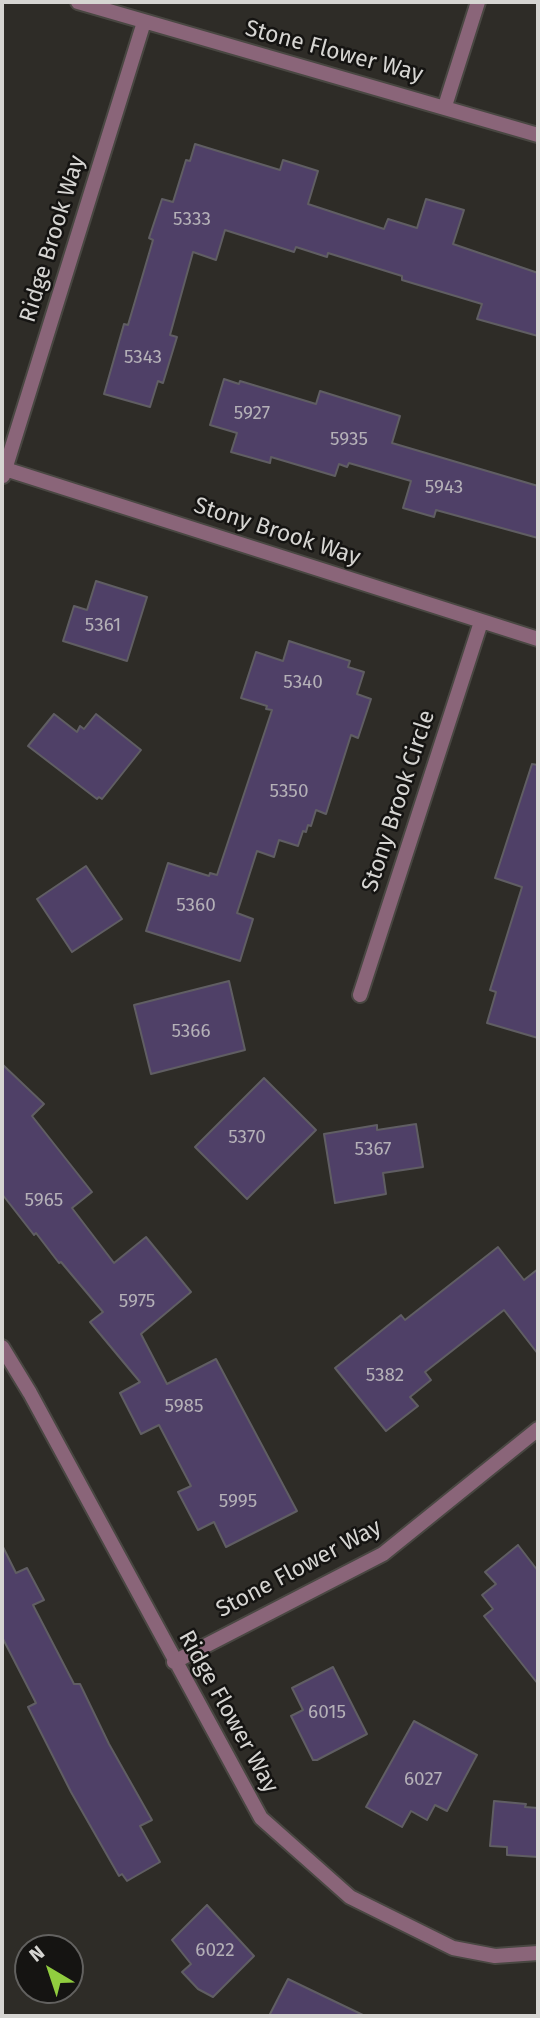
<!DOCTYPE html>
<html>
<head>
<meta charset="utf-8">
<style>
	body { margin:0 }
	#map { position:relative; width:540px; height:2018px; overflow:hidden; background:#2e2c27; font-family:"Fira Sans",sans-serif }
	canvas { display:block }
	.frame { position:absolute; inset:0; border:4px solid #d6d5d2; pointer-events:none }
	.north { position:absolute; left:14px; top:1934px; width:70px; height:70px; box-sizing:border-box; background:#151412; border:2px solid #62615f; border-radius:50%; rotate:321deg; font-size:19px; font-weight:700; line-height:28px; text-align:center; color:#d6d5d2 }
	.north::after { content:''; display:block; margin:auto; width:24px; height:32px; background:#91cd3f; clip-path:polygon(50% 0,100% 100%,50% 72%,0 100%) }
</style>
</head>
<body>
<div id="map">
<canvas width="540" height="2018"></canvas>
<div class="frame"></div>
<div class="north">N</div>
</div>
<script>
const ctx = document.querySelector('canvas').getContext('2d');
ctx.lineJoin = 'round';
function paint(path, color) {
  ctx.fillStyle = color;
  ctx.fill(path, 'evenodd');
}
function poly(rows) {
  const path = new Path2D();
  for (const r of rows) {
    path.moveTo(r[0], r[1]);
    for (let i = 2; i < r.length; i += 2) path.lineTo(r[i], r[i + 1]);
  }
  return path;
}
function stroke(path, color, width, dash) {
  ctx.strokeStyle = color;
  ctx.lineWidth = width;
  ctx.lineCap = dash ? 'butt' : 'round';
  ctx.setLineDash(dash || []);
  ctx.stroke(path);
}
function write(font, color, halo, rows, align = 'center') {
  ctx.font = font + ' "Fira Sans",sans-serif';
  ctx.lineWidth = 5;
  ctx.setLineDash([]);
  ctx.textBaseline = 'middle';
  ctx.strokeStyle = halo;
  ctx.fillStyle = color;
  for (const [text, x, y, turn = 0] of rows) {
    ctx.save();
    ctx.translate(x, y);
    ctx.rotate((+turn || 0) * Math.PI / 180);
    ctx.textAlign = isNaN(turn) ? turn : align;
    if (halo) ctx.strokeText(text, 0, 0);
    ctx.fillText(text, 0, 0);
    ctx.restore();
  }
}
const building = poly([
	[195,144,280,170,283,160,318,171,308,204,384,229,388,219,417,228,426,199,464,210,453,244,538,273,538,336,477,319,482,304,402,280,402,276,328,253,327,257,296,247,294,252,225,230,216,260,193,252,170,335,177,337,163,383,158,381,150,407,104,394,124,324,128,325,153,240,149,238,162,199,173,202,186,160,190,161,195,144],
	[224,379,239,384,240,381,316,404,320,391,400,416,392,443,538,486,538,538,436,510,434,517,403,508,411,481,349,463,347,467,339,464,335,476,271,457,270,463,231,452,237,433,210,425,224,379],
	[96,581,147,597,127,661,63,641,74,606,87,610,96,581],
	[289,641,350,661,348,667,364,672,357,694,371,699,358,738,351,735,326,814,316,810,311,826,308,825,306,832,303,831,298,846,279,840,274,857,257,851,237,913,253,919,240,961,146,931,168,863,209,876,210,873,217,875,272,710,266,709,267,706,241,698,256,652,283,661,289,641],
	[54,714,77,732,80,726,84,729,96,714,141,750,102,799,99,797,97,799,28,746,54,714],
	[532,764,538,765,538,1038,487,1023,496,992,490,990,522,887,495,878,532,764],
	[86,866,122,919,72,952,37,899,86,866],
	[229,981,245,1050,151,1074,134,1005,229,981],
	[2,1064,44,1104,32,1116,92,1192,72,1208,114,1263,146,1237,191,1292,141,1334,167,1384,216,1359,297,1511,226,1547,214,1522,198,1530,178,1492,191,1486,159,1425,141,1434,120,1393,140,1382,90,1322,103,1312,61,1262,59,1263,36,1233,34,1235,2,1194,2,1064],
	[264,1078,316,1130,247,1199,195,1147,264,1078],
	[416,1124,423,1167,383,1173,386,1194,335,1203,324,1134,377,1125,377,1130,416,1124],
	[498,1247,524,1280,538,1269,538,1354,504,1310,425,1372,431,1380,410,1397,418,1406,386,1431,335,1368,401,1315,405,1320,498,1247],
	[2,1545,16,1573,27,1568,44,1600,33,1605,74,1684,80,1684,109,1744,152,1820,140,1826,160,1862,127,1881,122,1874,119,1876,71,1792,28,1707,36,1703,2,1637,2,1545],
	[518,1545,538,1571,538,1684,484,1616,493,1609,482,1595,496,1584,485,1572,518,1545],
	[333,1667,367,1734,317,1760,313,1760,291,1716,303,1710,292,1688,333,1667],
	[414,1721,477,1755,447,1811,435,1805,427,1820,411,1811,402,1827,366,1807,414,1721],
	[494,1801,526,1804,525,1807,538,1808,538,1857,507,1855,507,1847,490,1846,494,1801],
	[207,1905,254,1956,213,1997,198,1989,182,1972,191,1964,172,1940,207,1905],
	[288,1979,365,2016,269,2016,288,1979]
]);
const minor = poly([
	[78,2,538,135],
	[445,106,478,2],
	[2,468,538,639],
	[3,476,144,22],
	[360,995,481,622],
	[2,1347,30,1393,261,1818,350,1897,453,1948,495,1956,538,1953],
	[174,1662,383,1554,538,1429]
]);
const numberNames = [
	["5333",192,220],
	["5343",143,358],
	["5927",252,414],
	["5935",349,440],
	["5943",444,488],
	["5361",103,626],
	["5340",303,683],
	["5350",289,792],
	["5360",196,906],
	["5366",191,1032],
	["5370",247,1138],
	["5367",373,1150],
	["5965",44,1201],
	["5975",137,1302],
	["5382",385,1376],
	["5985",184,1407],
	["5995",238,1502],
	["6015",327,1713],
	["6027",423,1780],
	["6022",215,1951]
];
const streetNames = [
	["Stone Flower Way",334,52,15],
	["Ridge Brook Way",53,239,-73],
	["Stony Brook Way",277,532,18],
	["Stony Brook Circle",399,801,-72],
	["Stone Flower Way",299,1569,-28],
	["Ridge Flower Way",228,1712,61]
];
paint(building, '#4f4067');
stroke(building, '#605e63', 2);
stroke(minor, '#494742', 18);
stroke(minor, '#8a6579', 14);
write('19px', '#b4b0b7', null, numberNames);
write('23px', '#d6d5d2', '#151412', streetNames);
</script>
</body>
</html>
